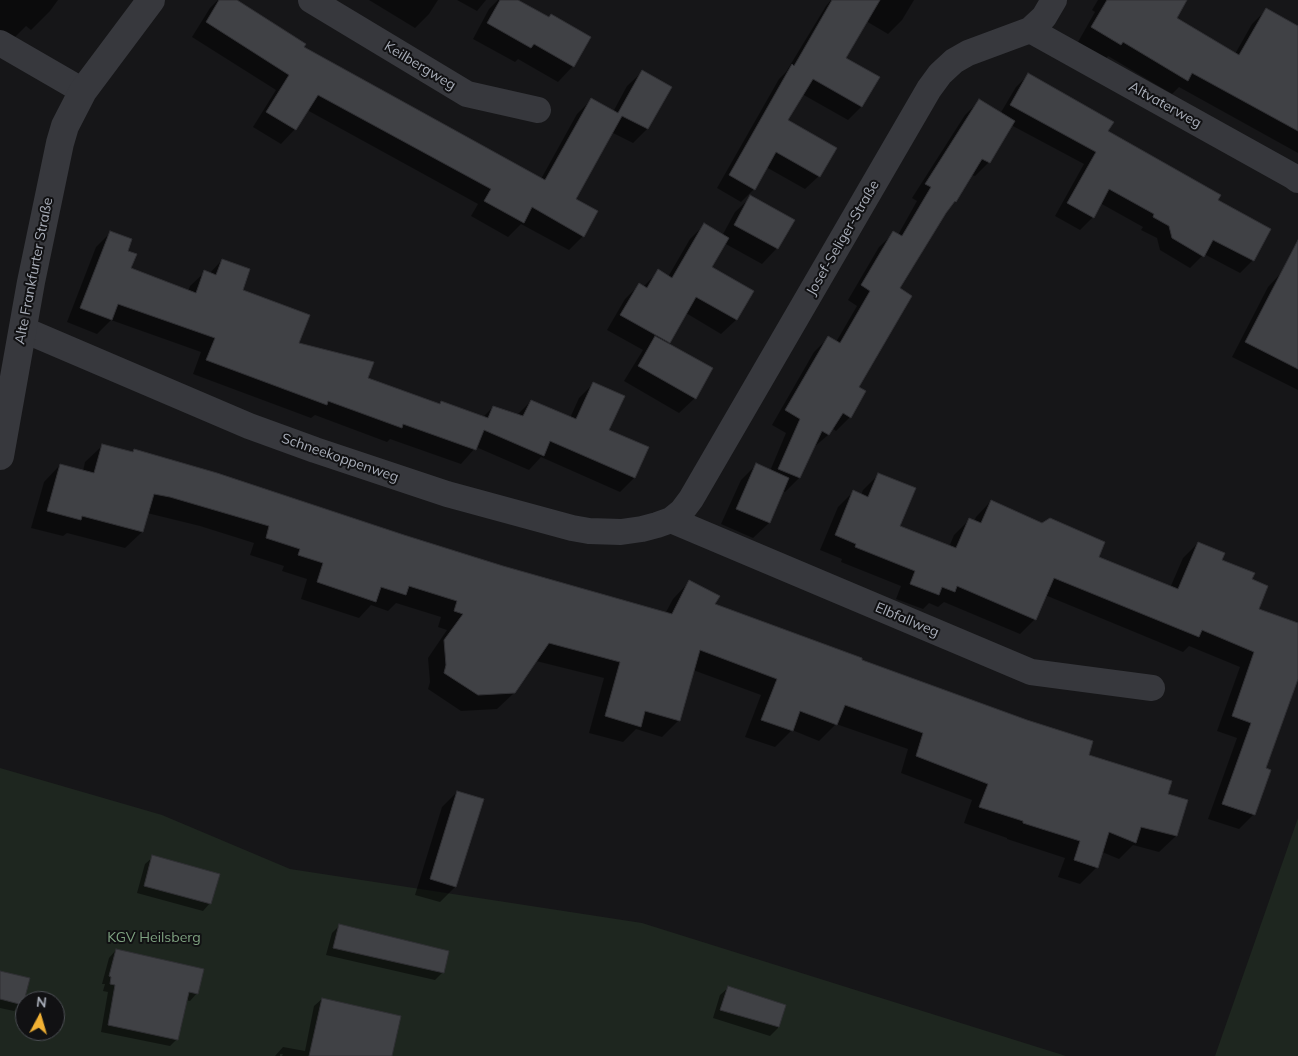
<!DOCTYPE html>
<html>
<head>
<meta charset="utf-8">
<style>
	body { margin:0 }
	#map { position:relative; width:1298px; height:1056px; overflow:hidden; background:#161618; font-family:Mulish,sans-serif }
	canvas { display:block }
	.north { position:absolute; left:15px; top:991px; width:50px; height:50px; box-sizing:border-box; background:#111113; border:1px solid #4d4f55; border-radius:50%; rotate:6deg; font-size:14px; font-weight:700; line-height:20px; text-align:center; color:#a8adb8 }
	.north::after { content:''; display:block; margin:auto; width:18px; height:22px; background:#f2b134; clip-path:polygon(50% 0,100% 100%,50% 72%,0 100%) }
</style>
</head>
<body>
<div id="map">
<canvas width="1298" height="1056"></canvas>
<div class="north">N</div>
</div>
<script>
const ctx = document.querySelector('canvas').getContext('2d');
ctx.lineJoin = 'round';
function paint(path, color) {
  ctx.fillStyle = color;
  ctx.fill(path, 'evenodd');
}
function poly(rows) {
  const path = new Path2D();
  for (const r of rows) {
    path.moveTo(r[0], r[1]);
    for (let i = 2; i < r.length; i += 2) path.lineTo(r[i], r[i + 1]);
  }
  return path;
}
function stroke(path, color, width, dash) {
  ctx.strokeStyle = color;
  ctx.lineWidth = width;
  ctx.lineCap = dash ? 'butt' : 'round';
  ctx.setLineDash(dash || []);
  ctx.stroke(path);
}
function write(font, color, halo, rows, align = 'center') {
  ctx.font = font + ' Mulish,sans-serif';
  ctx.lineWidth = 4;
  ctx.setLineDash([]);
  ctx.textBaseline = 'middle';
  ctx.strokeStyle = halo;
  ctx.fillStyle = color;
  for (const [text, x, y, turn = 0] of rows) {
    ctx.save();
    ctx.translate(x, y);
    ctx.rotate((+turn || 0) * Math.PI / 180);
    ctx.textAlign = isNaN(turn) ? turn : align;
    if (halo) ctx.strokeText(text, 0, 0);
    ctx.fillText(text, 0, 0);
    ctx.restore();
  }
}
const green = poly([
	[0,768,162,815,290,869,642,923,1066,1056,0,1056],
	[25,1001,55,1001,55,1031,25,1031],
	[1298,818,1298,1056,1215,1056]
]);
const shadow = poly([
	[0,0,58,0,50,11,31,30,26,26,10,42,0,35],
	[218,0,235,0,302,47,541,179,577,114,591,100,613,112,627,86,642,72,670,87,647,129,633,143,611,132,574,199,583,236,569,250,521,224,508,237,471,216,478,204,307,110,295,129,281,144,253,127,276,90,192,37,210,8],
	[369,0,438,0,429,14,415,28],
	[457,0,486,0,477,11],
	[498,0,516,0,573,66,558,82,518,59,515,62,473,39,489,9],
	[831,0,914,0,902,20,888,34,866,21,845,58,878,77,861,107,848,120,802,94,786,121,819,176,805,189,766,167,754,189,741,202,717,188,779,79,786,72,826,6],
	[1098,0,1186,0,1175,19,1235,54,1252,24,1266,10,1298,27,1298,153,1179,87,1172,94,1108,56,1106,59,1078,42,1095,12,1092,10],
	[1028,75,1107,132,1217,201,1269,230,1253,260,1240,273,1204,254,1190,268,1160,250,1157,238,1141,230,1143,227,1100,203,1093,217,1080,230,1055,216,1084,164,1011,125,989,162,975,176,971,175,949,207,898,289,857,387,850,417,836,431,832,428,828,435,813,448,799,478,785,492,782,491,769,523,753,538,721,524,741,480,756,465,770,471,786,433,772,425,814,352,828,338,836,342,857,306,848,300,879,247,894,233,898,235,917,201,912,198,965,115,979,101,1000,114,1016,87],
	[751,197,793,221,777,248,762,264,724,243,710,268,752,292,736,320,721,334,686,313,667,344,695,398,679,413,624,381,643,350,607,330,625,299,639,285,643,287,659,271,668,277,690,239,704,225,722,236,735,212],
	[111,232,127,252,130,269,188,292,190,286,205,272,209,274,222,260,241,291,298,344,366,379,439,405,441,402,483,417,493,407,517,415,531,401,570,418,579,398,593,384,608,430,647,448,634,478,620,492,541,457,529,470,476,447,461,464,390,439,387,442,315,415,311,418,193,374,201,352,111,320,97,334,67,322,96,247],
	[1282,272,1298,281,1298,390,1232,357,1268,287],
	[102,446,503,567,665,614,673,599,689,582,714,605,860,660,1087,756,1166,795,1176,836,1159,852,1133,845,1119,859,1102,852,1097,867,1080,884,1058,877,1065,858,1007,839,1007,838,964,823,972,800,901,773,908,749,836,724,819,741,792,730,775,747,745,737,761,695,693,670,679,720,662,737,636,729,623,742,589,733,604,678,536,661,514,693,497,709,461,711,428,689,430,682,428,658,447,630,438,627,441,617,396,603,388,611,371,605,359,618,301,599,307,579,282,571,284,566,250,555,254,543,200,526,147,513,142,532,125,548,67,533,63,536,31,528,44,482,60,465,83,471,85,462],
	[878,475,899,526,949,547,954,535,969,520,974,522,976,517,991,501,1097,558,1170,588,1183,558,1198,543,1221,561,1251,580,1257,610,1298,624,1298,675,1264,769,1254,814,1239,829,1208,819,1237,738,1217,731,1240,667,1189,646,1183,652,1045,595,1035,619,1020,634,944,602,938,607,929,603,923,609,896,599,901,586,841,562,842,559,820,550,838,507,853,492,861,495,863,490],
	[457,792,482,800,455,887,440,902,415,895,442,807],
	[153,857,210,903,203,911,137,893,145,864],
	[339,926,443,972,435,980,326,955,332,933],
	[116,950,197,993,190,1001,185,1000,177,1039,170,1046,101,1032,108,992,103,991,105,984,102,984,109,958],
	[0,979,22,1004,14,1011,0,1008],
	[728,988,785,1005,778,1028,770,1036,713,1018,720,995],
	[322,999,368,1056,282,1056,283,1054,280,1054,280,1056,275,1056,283,1047,305,1051,314,1006]
]);
const building = poly([
	[219,0,237,0,306,44,304,47,545,180,591,98,618,113,642,70,672,87,648,129,622,116,576,199,598,211,584,237,532,207,524,223,484,201,491,189,318,95,296,130,266,112,289,75,206,22,219,0],
	[500,0,518,0,549,17,551,14,591,37,574,67,534,44,531,48,487,23,500,0],
	[832,0,880,0,846,58,880,77,862,107,813,79,788,120,837,148,820,177,776,152,755,190,729,175,792,64,794,66,832,0],
	[1107,0,1187,0,1177,18,1239,55,1266,8,1298,26,1298,131,1192,73,1188,81,1123,42,1121,45,1091,27,1107,0],
	[1028,73,1114,122,1108,131,1221,195,1218,200,1271,229,1254,261,1213,240,1204,257,1172,238,1169,226,1153,217,1154,214,1109,189,1094,218,1067,203,1096,152,1010,105,1028,73],
	[979,99,1015,121,990,163,982,159,956,202,955,201,946,213,900,288,912,296,859,387,866,391,851,418,843,413,829,435,822,431,800,478,778,469,800,419,785,410,828,336,840,343,870,291,861,285,893,231,902,236,931,187,925,184,979,99],
	[750,195,795,220,778,249,734,225,750,195],
	[704,223,729,238,712,267,754,291,737,320,696,297,670,343,620,315,639,283,647,288,658,269,672,278,704,223],
	[110,231,132,239,128,251,137,254,131,268,196,293,204,270,216,275,222,259,250,269,243,290,310,315,299,343,374,362,368,378,440,404,441,401,488,418,493,406,523,416,531,400,576,419,593,382,625,396,609,430,649,447,635,478,550,441,544,456,484,430,476,450,403,424,402,428,328,401,327,405,206,360,215,338,118,304,112,320,80,308,110,231],
	[1298,240,1298,369,1245,342,1298,240],
	[655,336,713,368,696,399,638,366,655,336],
	[102,444,133,452,134,449,217,473,404,535,503,566,672,614,689,580,720,596,715,604,862,658,862,660,1027,720,1093,741,1089,755,1172,781,1168,794,1188,800,1177,836,1141,827,1136,843,1109,832,1098,868,1074,860,1080,841,1023,823,1023,821,979,807,988,784,916,756,923,733,845,705,837,725,800,711,793,731,761,720,777,679,700,650,680,721,645,711,641,727,605,716,620,662,549,643,515,693,478,695,444,673,446,665,444,640,463,614,454,611,457,601,409,586,406,595,381,587,376,602,317,582,323,563,298,555,300,549,266,538,269,526,170,497,154,494,143,532,82,516,81,520,47,511,60,464,94,473,102,444],
	[756,463,789,478,770,523,736,509,756,463],
	[878,473,916,488,900,526,956,548,969,518,981,523,991,500,1042,523,1050,518,1105,542,1099,557,1178,589,1198,542,1225,553,1222,560,1255,573,1252,579,1268,586,1259,609,1298,623,1298,679,1266,768,1271,770,1255,815,1222,804,1251,723,1232,716,1254,652,1202,630,1199,637,1054,578,1036,620,957,586,955,592,942,587,939,595,910,584,915,571,855,547,856,544,835,535,853,490,868,497,878,473],
	[457,791,484,799,456,887,430,879,457,791],
	[152,855,220,874,211,904,144,886,152,855],
	[339,924,449,951,444,973,333,948,339,924],
	[116,949,204,969,198,994,189,992,178,1040,108,1025,115,985,110,984,111,977,109,976,116,949],
	[0,971,30,978,23,1005,0,999,0,971],
	[728,986,786,1005,779,1027,720,1010,728,986],
	[322,998,401,1016,392,1056,309,1056,322,998]
]);
const minor = poly([
	[311,0,467,94,538,110],
	[1030,30,1294,177,1298,180],
	[0,43,83,91],
	[22,329,249,426,315,450,447,494,572,528,589,531,621,532,642,529,657,525,671,520,682,511,691,499,929,89,940,74,954,61,968,53,1030,30,1044,17,1054,0],
	[671,520,1031,672,1152,688]
]);
const tertiary = poly([
	[0,456,31,282,60,143,65,126,83,91,151,0]
]);
const streetNames = [
	["Keilbergweg",420,66,31],
	["Altvaterweg",1165,105,29],
	["Josef-Seliger-Straße",843,238,-60],
	["Alte Frankfurter Straße",34,271,-79],
	["Schneekoppenweg",340,458,19],
	["Elbfallweg",907,620,23]
];
const parkNames = [
	["KGV Heilsberg",154,938]
];
paint(green, '#1e261f');
paint(shadow, '#0007');
paint(building, '#404145');
stroke(building, '#303034', 1);
stroke(minor, '#37383d', 26);
stroke(tertiary, '#37383d', 28);
write('14px', '#a8adb8', '#111113', streetNames);
write('14px', '#7fa381', '#111113', parkNames);
</script>
</body>
</html>
